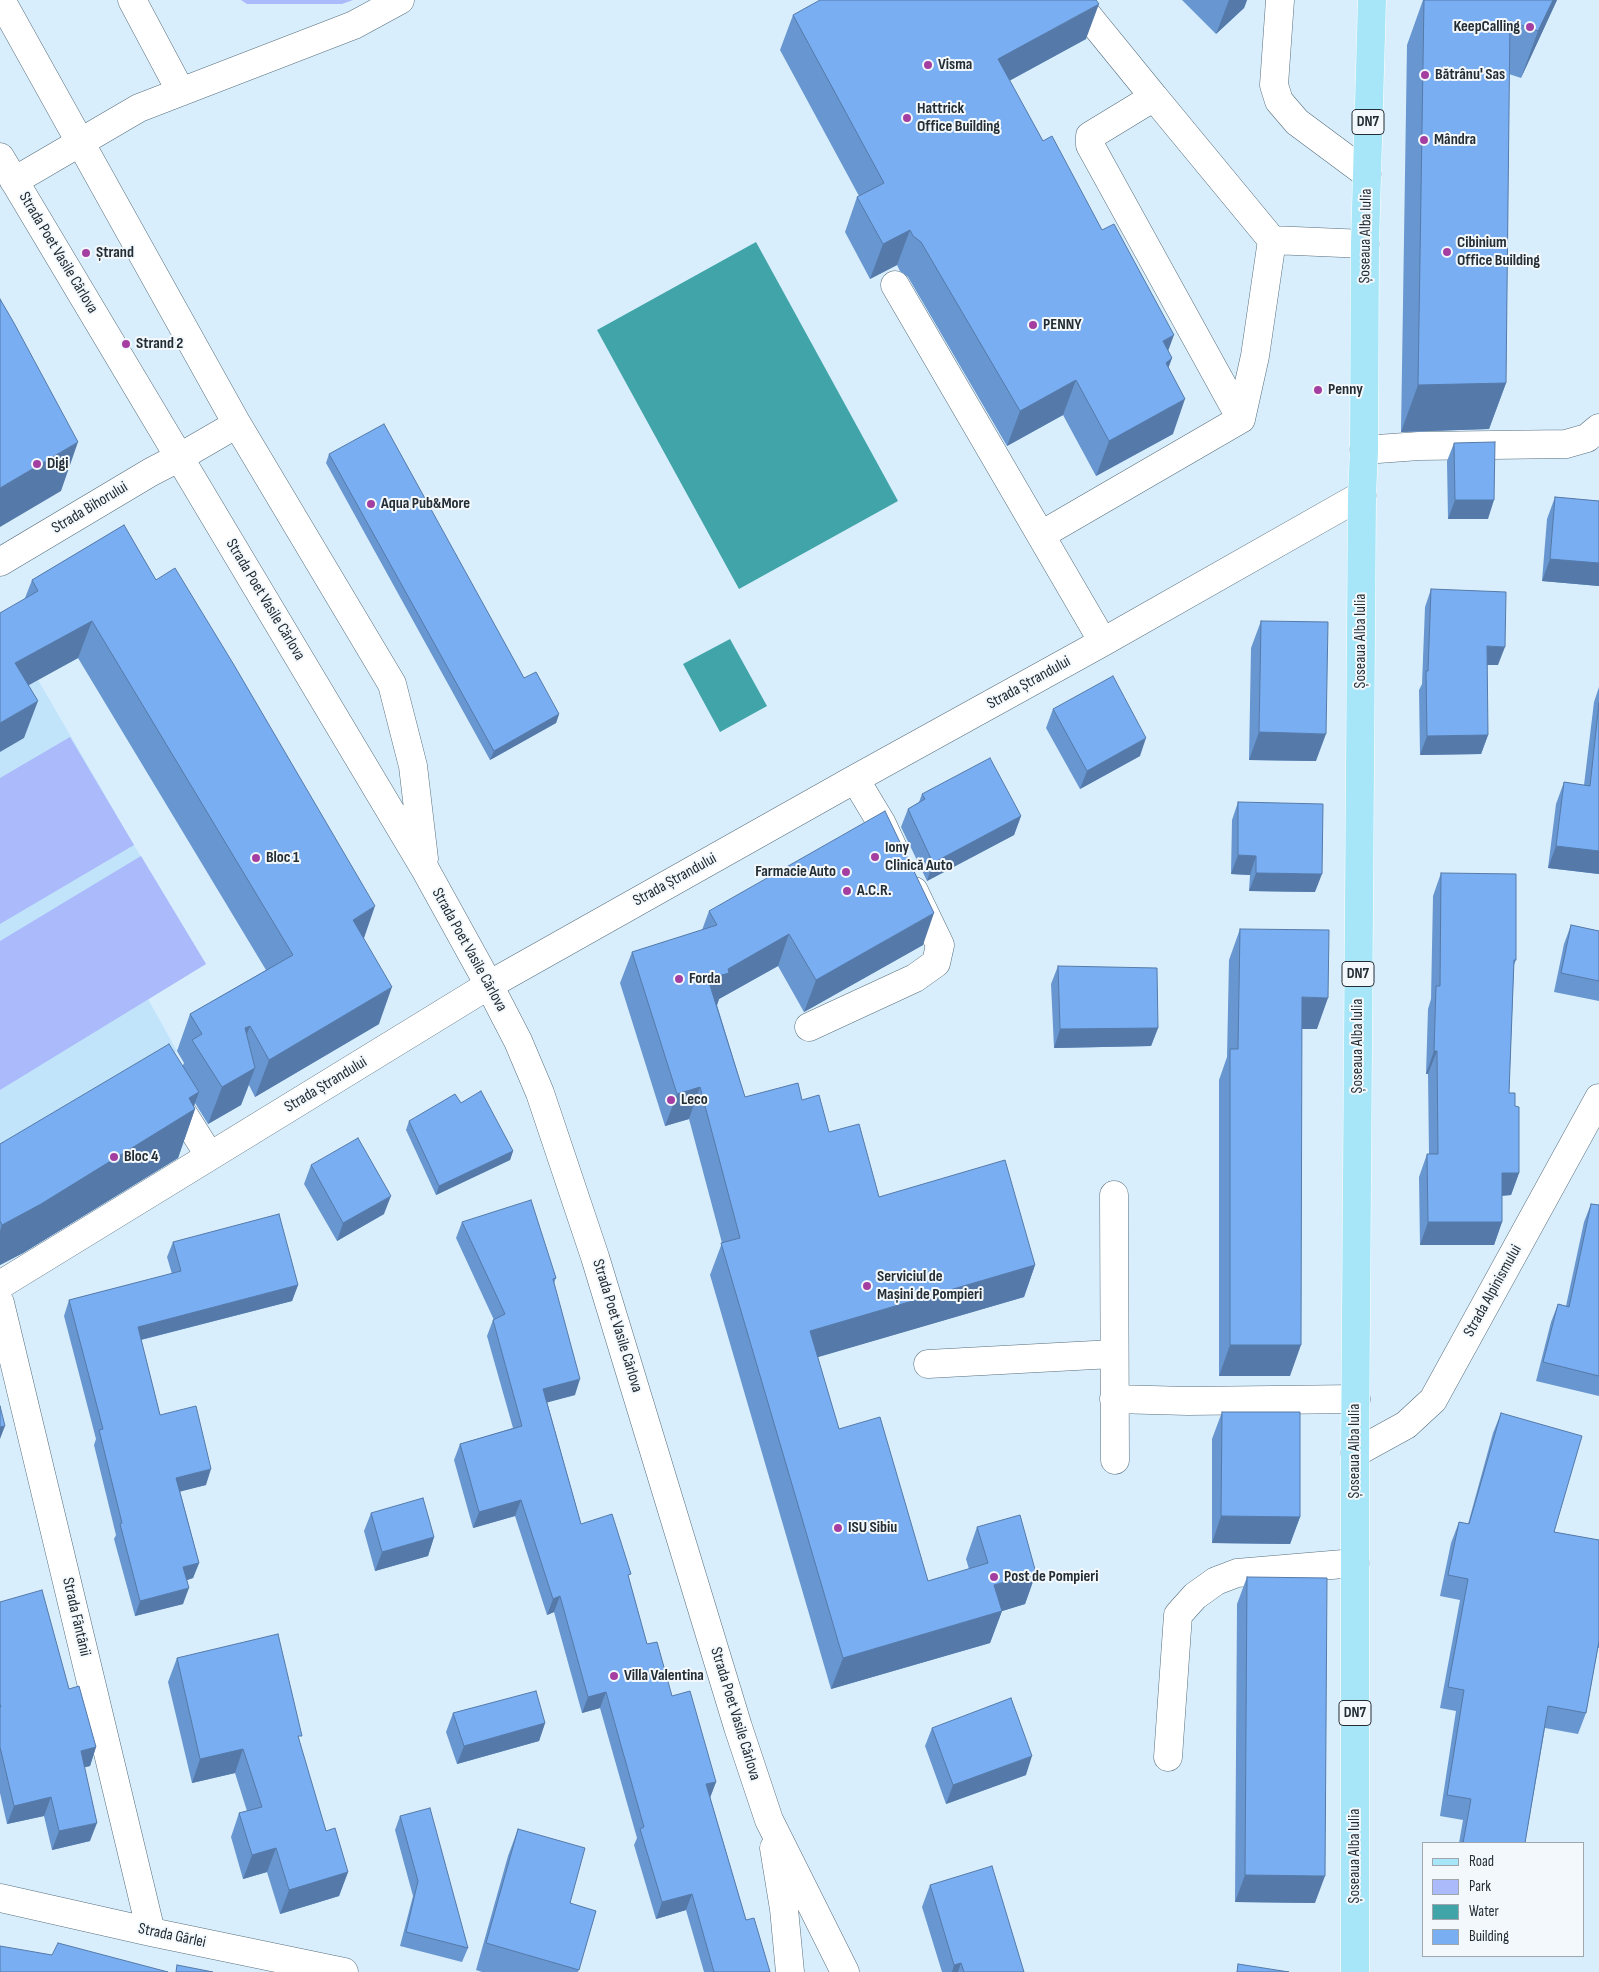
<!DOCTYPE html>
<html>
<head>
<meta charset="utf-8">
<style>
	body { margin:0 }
	#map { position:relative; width:1599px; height:1972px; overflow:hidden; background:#d8eefc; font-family:"Sofia Sans Condensed",sans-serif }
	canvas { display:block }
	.legend { position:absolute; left:1422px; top:1842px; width:162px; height:115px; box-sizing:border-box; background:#f3f8fc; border:1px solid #a0a7ac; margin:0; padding:6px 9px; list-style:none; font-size:15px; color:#232d34 }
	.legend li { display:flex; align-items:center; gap:10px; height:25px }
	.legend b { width:25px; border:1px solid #a0a7ac }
</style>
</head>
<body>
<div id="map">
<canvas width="1599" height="1972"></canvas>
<ul class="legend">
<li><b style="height:6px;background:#a6e6f8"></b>Road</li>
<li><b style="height:14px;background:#aabafa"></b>Park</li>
<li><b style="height:14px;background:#41a4a9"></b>Water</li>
<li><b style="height:14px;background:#79aef2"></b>Building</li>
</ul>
</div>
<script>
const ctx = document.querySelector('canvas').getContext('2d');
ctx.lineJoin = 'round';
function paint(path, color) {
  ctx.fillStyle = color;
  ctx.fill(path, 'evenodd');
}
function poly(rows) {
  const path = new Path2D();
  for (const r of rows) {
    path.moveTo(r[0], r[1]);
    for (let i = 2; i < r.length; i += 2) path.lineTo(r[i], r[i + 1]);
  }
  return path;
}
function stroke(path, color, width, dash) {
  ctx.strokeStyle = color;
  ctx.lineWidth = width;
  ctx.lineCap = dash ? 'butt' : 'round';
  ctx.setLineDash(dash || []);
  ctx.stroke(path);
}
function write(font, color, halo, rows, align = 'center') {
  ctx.font = font + ' "Sofia Sans Condensed",sans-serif';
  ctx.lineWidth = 4;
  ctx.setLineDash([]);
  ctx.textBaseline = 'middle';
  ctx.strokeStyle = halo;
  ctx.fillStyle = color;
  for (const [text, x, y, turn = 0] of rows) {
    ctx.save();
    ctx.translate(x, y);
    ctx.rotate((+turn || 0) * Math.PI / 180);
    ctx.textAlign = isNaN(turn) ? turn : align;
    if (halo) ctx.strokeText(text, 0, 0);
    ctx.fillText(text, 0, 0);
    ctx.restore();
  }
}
const built = poly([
	[12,635,134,845,206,964,148,999,177,1051,0,1154,0,642]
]);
const green = poly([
	[241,0,353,0,342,4,247,4],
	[70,737,134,845,0,924,0,778],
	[141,856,206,964,0,1090,0,941]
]);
const water = poly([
	[756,242,898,501,739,589,597,330],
	[730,639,767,706,720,732,683,664]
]);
const minor = poly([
	[1,0,237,424,392,684,413,766,424,859],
	[132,0,181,92],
	[1075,0,1154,97],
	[1280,0,1274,85,1279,101,1297,122,1367,174],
	[0,157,425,869,489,985,518,1041,540,1093,595,1257,738,1727,769,1820,845,1972],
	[14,181,139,108,354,25,400,0],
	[1272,240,1365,244],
	[895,285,1103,642],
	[1364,450,1419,446,1566,444,1587,438,1599,428],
	[1041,535,1241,419,1090,145,1090,136,1154,97,1272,240,1255,356,1241,419],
	[0,562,151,472,180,457,237,424],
	[855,779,882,824,894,850],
	[809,1027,915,978,936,963,940,945,914,891],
	[170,1093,209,1155],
	[1114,1195,1115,1460],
	[0,1285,489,985,855,779,1103,642,1362,495],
	[0,1303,151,1932],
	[928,1364,1113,1354],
	[1114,1399,1188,1401,1356,1399],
	[1355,1453,1406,1425,1433,1400,1599,1098],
	[1168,1757,1178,1615,1195,1596,1216,1581,1237,1573,1355,1563],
	[774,1848,784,1909,790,1972],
	[0,1898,151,1932,344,1972]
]);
const major = poly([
	[1355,1972,1355,1453,1362,495,1364,450,1365,244,1372,0]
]);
const wall = poly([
	[1182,0,1247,0,1244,8,1216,34],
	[1423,0,1557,0,1521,78,1509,74,1506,383,1489,429,1401,432,1407,45],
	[793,15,1086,39,1009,81,1043,141,1102,230,1172,358,1168,368,1173,434,1096,476,1063,415,1007,446,908,277,900,271,897,265,870,279,845,232,857,197,859,196,780,50],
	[1454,443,1488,519,1448,519,1447,461],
	[329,454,524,678,559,714,556,723,490,760,326,463],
	[1555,497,1599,501,1599,586,1542,581,1547,519],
	[124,525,364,938,379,1024,255,1097,249,1085,241,1105,208,1124,195,1103,194,1106,195,1109,178,1158,23,1253,0,1265,0,1144,183,1065,184,1063,177,1051,190,1014,266,970,78,658,28,685,24,738,25,598,32,580],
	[1431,589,1498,665,1487,665,1488,735,1481,754,1420,755,1419,690,1422,684,1425,607],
	[1261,621,1316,761,1249,760,1251,648],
	[1599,687,1599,874,1548,868,1556,804,1564,782,1584,785,1594,702],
	[1053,709,1140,756,1080,789,1046,728],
	[922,794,1021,816,1014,835,927,881,901,827,908,809,919,802],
	[1238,802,1315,892,1249,891,1250,875,1231,874,1232,820],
	[1441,873,1516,960,1514,965,1509,1093,1515,1106,1519,1173,1511,1195,1502,1196,1502,1222,1494,1245,1420,1245,1419,1177,1427,1154,1429,1154,1428,1074,1426,1074,1428,1009,1431,999,1433,896],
	[709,911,923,945,804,1012,778,966,719,999,717,1005,745,1097,802,1100,829,1132,879,1197,1035,1265,1024,1297,817,1357,839,1429,928,1581,969,1569,966,1559,977,1527,1036,1573,1025,1604,1002,1611,990,1643,831,1689,710,1275,722,1243,689,1119,665,1126,620,983,632,952,702,930],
	[1571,925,1599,931,1599,1001,1554,992,1564,944],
	[1240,929,1317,1029,1302,1029,1290,1376,1219,1376,1219,1080,1227,1057,1229,960],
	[1058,966,1158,1028,1151,1046,1054,1048,1051,984],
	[461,1103,513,1151,510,1160,436,1195,406,1130,409,1121],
	[311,1165,384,1214,337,1241,304,1184],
	[1591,1204,1599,1205,1599,1396,1536,1381,1551,1322,1558,1304,1566,1306,1584,1222],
	[462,1222,556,1278,554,1283,575,1395,547,1402,581,1524,629,1579,647,1644,672,1696,716,1782,710,1797,746,1920,770,1972,704,1972,686,1910,656,1919,634,1845,637,1838,600,1708,582,1713,554,1612,547,1615,515,1516,473,1528,454,1460,460,1444,513,1428,487,1336,493,1320,494,1320,456,1238],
	[173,1242,298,1285,292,1301,141,1340,160,1415,206,1485,180,1491,199,1563,193,1578,187,1580,183,1604,135,1616,114,1539,116,1535,94,1445,96,1439,64,1316,69,1300,172,1274,167,1257],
	[1222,1412,1300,1517,1290,1544,1212,1543,1212,1439],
	[1501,1413,1554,1532,1599,1540,1599,1648,1598,1648,1586,1713,1578,1734,1545,1728,1525,1843,1459,1843,1463,1820,1440,1816,1456,1711,1440,1708,1460,1600,1440,1596,1451,1543,1459,1522,1468,1524,1493,1433],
	[371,1513,434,1537,428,1556,375,1571,364,1531],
	[1247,1577,1315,1903,1235,1902,1237,1604],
	[0,1602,69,1689,96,1747,90,1766,84,1767,90,1841,52,1850,44,1816,7,1824,0,1793],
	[177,1658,299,1742,326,1831,348,1872,339,1896,280,1914,267,1872,243,1879,231,1837,239,1813,247,1811,235,1773,192,1783,168,1682],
	[453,1713,545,1723,539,1741,457,1764,446,1732],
	[932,1728,1026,1775,946,1804,925,1746],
	[400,1816,468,1948,462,1962,400,1946,413,1896,395,1830],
	[518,1829,570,1903,596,1911,578,1972,482,1972,476,1970,508,1856],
	[930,1885,1024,1972,942,1972,922,1907]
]);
const shadedWall = poly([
	[1229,0,1247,0,1244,8,1216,34],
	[1553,0,1557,0,1521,78,1538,31],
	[1099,4,1086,39,985,94,998,59],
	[910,230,897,265,870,279,883,244],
	[1174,335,1161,370,1163,341],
	[1172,358,1159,393,1166,363],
	[1076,380,1063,415,1007,446,1020,411],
	[1506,383,1489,429,1401,432,1418,385],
	[1185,399,1173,434,1096,476,1109,441],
	[78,442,61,491,0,527,0,488],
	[1455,500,1494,500,1488,519,1448,519],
	[1550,559,1599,563,1599,586,1542,581],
	[92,621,78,658,2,700,15,663],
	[1487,646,1505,647,1498,665,1480,665],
	[38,701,24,738,0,752,0,723],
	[559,714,556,723,490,760,494,751],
	[1259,732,1326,734,1316,761,1249,760],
	[1488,735,1481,754,1420,755,1427,736],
	[1146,738,1140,756,1080,789,1087,771],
	[1021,816,1014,835,927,881,933,863],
	[1556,846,1599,851,1599,874,1548,868],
	[1238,855,1256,856,1250,875,1231,874],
	[1256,873,1322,874,1315,892,1249,891],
	[375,906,362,944,353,920],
	[934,913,923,945,804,1012,816,980],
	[789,934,778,966,719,999,717,1005,697,1010,708,979,728,969],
	[392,987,379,1024,255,1097,269,1060],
	[1302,997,1328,998,1317,1029,1290,1029],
	[250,1026,236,1063,245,1028],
	[1158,1028,1151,1046,1054,1048,1060,1029],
	[1434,1051,1437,1051,1428,1074,1426,1074],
	[255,1068,241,1105,208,1124,222,1087],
	[700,1087,689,1119,665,1126,677,1094],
	[199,1092,192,1111,195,1109,178,1158,23,1253,0,1265,0,1231,2,1225,189,1098],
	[513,1151,510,1160,436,1195,439,1186],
	[1502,1173,1519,1173,1511,1195,1494,1196],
	[391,1196,384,1214,337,1241,343,1223],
	[1428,1222,1502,1222,1494,1245,1420,1245],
	[1035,1265,1024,1297,798,1363,810,1331],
	[298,1285,292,1301,132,1342,138,1327],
	[1230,1345,1301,1345,1290,1376,1219,1376],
	[580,1379,575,1395,538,1405,543,1389],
	[5,1426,0,1439,0,1427],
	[211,1469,206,1485,171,1494,176,1478],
	[521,1500,515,1516,473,1528,479,1512],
	[1221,1516,1300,1517,1290,1544,1212,1543],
	[434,1537,428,1556,375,1571,382,1552],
	[199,1563,193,1578,178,1583,183,1567],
	[1036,1573,1025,1604,983,1617,994,1585],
	[189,1588,183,1604,135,1616,140,1601],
	[560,1596,554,1612,547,1615,553,1599],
	[1002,1611,990,1643,831,1689,843,1658],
	[606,1692,600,1708,582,1713,588,1697],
	[545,1723,539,1741,457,1764,464,1746],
	[96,1747,90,1766,74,1770,81,1751],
	[243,1749,235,1773,192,1783,200,1759],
	[1032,1756,1026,1775,946,1804,953,1785],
	[716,1782,710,1798,706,1784],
	[51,1797,44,1816,7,1824,14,1806],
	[97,1823,90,1841,52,1850,59,1831],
	[276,1848,267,1872,243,1879,252,1855],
	[348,1872,339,1896,280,1914,289,1890],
	[1245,1875,1325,1876,1315,1903,1235,1902],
	[692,1894,686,1910,656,1919,662,1902],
	[961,1963,958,1972,952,1972,954,1965]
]);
const building = poly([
	[820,0,1096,0,1099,4,998,59,1043,141,1052,136,1102,230,1114,224,1174,335,1163,341,1172,358,1166,363,1185,399,1109,441,1076,380,1020,411,921,242,913,236,910,230,883,244,857,197,884,183,793,15,820,0],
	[1424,0,1553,0,1538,31,1510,21,1506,383,1418,385,1424,0],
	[0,299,14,323,78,442,0,488,0,299],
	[384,424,524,678,536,672,559,714,494,751,329,454,384,424],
	[1495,442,1494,500,1455,500,1454,443,1495,442],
	[1555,497,1599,501,1599,563,1550,559,1555,497],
	[124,525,156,580,175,568,234,665,375,906,353,920,392,987,269,1060,250,1026,245,1028,255,1068,222,1087,192,1040,202,1034,190,1014,293,955,92,621,15,663,38,701,0,723,0,613,38,591,32,580,124,525],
	[1431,589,1506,592,1505,647,1487,646,1488,735,1427,736,1426,671,1428,671,1431,589],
	[1261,621,1328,622,1326,734,1259,732,1261,621],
	[1113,676,1146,738,1087,771,1053,709,1113,676],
	[1599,703,1599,851,1556,846,1564,782,1590,786,1599,703],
	[990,758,1021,816,933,863,908,809,925,799,922,794,990,758],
	[1238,802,1323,804,1322,874,1256,873,1256,856,1238,855,1238,802],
	[885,811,934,913,816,980,789,934,728,969,729,973,708,979,745,1097,798,1083,802,1100,819,1095,829,1132,859,1124,879,1197,1005,1160,1035,1265,810,1331,839,1429,880,1417,928,1581,988,1563,977,1527,1020,1515,1036,1573,994,1585,1002,1611,843,1658,721,1243,740,1238,700,1087,677,1094,632,952,717,925,709,911,885,811],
	[1441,873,1516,874,1516,960,1514,960,1509,1093,1515,1093,1515,1106,1519,1107,1519,1173,1502,1173,1502,1222,1428,1222,1427,1154,1438,1154,1437,1051,1434,1051,1436,986,1440,986,1441,873],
	[1571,925,1599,931,1599,981,1561,973,1571,925],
	[1240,929,1329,930,1328,998,1302,997,1301,1345,1230,1345,1230,1049,1238,1049,1240,929],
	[1058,966,1157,968,1158,1028,1060,1029,1058,966],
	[169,1044,199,1092,189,1098,195,1109,41,1204,2,1225,0,1221,0,1144,169,1044],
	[481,1091,513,1151,439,1186,409,1121,455,1094,461,1103,481,1091],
	[358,1138,391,1196,343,1223,311,1165,358,1138],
	[531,1200,556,1278,553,1279,580,1379,543,1389,581,1524,612,1514,631,1574,628,1575,647,1644,657,1642,672,1696,690,1691,716,1782,706,1784,746,1920,754,1918,770,1972,714,1972,692,1894,662,1902,640,1829,644,1827,606,1692,588,1697,560,1596,553,1599,521,1500,479,1512,460,1444,522,1426,493,1320,505,1314,462,1222,531,1200],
	[1591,1204,1599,1205,1599,1376,1543,1362,1558,1304,1569,1307,1591,1204],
	[279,1214,298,1285,138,1327,160,1415,196,1406,211,1469,176,1478,199,1563,183,1567,189,1588,140,1601,120,1524,122,1523,99,1430,103,1429,69,1300,181,1271,173,1242,279,1214],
	[0,1406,5,1426,0,1427,0,1406],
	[1222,1412,1300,1412,1300,1517,1221,1516,1222,1412],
	[1501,1413,1582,1436,1554,1532,1599,1540,1599,1641,1586,1713,1548,1706,1525,1843,1463,1843,1471,1799,1447,1795,1464,1690,1448,1687,1468,1579,1448,1575,1459,1522,1469,1524,1501,1413],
	[423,1498,434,1537,382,1552,371,1513,423,1498],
	[1247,1577,1327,1578,1325,1876,1245,1875,1247,1577],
	[42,1590,69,1689,79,1686,96,1747,81,1751,97,1823,59,1831,51,1797,14,1806,0,1747,0,1707,1,1707,0,1704,0,1602,42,1590],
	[278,1634,302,1736,298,1736,326,1831,335,1828,348,1872,289,1890,276,1848,252,1855,239,1813,262,1807,243,1749,200,1759,177,1658,278,1634],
	[536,1691,545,1723,464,1746,453,1713,536,1691],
	[1011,1698,1032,1756,953,1785,932,1728,1011,1698],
	[430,1808,468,1948,406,1932,418,1881,400,1816,430,1808],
	[518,1829,585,1848,570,1903,596,1911,579,1970,486,1943,518,1829],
	[992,1866,1024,1972,964,1972,961,1963,954,1965,930,1885,992,1866],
	[58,1943,168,1972,0,1972,0,1946,52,1955,58,1943],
	[1238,1964,1289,1972,1237,1972,1238,1964],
	[177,1965,213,1972,176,1972,177,1965]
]);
const markers = [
	[1530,27,5,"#a53ea1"],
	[928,65,5,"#a53ea1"],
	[1425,75,5,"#a53ea1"],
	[907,118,5,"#a53ea1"],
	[1424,140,5,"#a53ea1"],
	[1447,252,5,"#a53ea1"],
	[86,253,5,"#a53ea1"],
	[1033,325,5,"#a53ea1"],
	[126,344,5,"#a53ea1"],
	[1318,390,5,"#a53ea1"],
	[37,464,5,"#a53ea1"],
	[371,504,5,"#a53ea1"],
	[875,857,5,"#a53ea1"],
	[256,858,5,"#a53ea1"],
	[846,872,5,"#a53ea1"],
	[847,891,5,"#a53ea1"],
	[679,979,5,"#a53ea1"],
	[671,1100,5,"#a53ea1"],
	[114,1157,5,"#a53ea1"],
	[867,1286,5,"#a53ea1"],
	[838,1528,5,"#a53ea1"],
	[994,1577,5,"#a53ea1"],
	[614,1676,5,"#a53ea1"]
];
const shields = [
	[1368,122,32],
	[1358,974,32],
	[1355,1713,32]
];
const shieldNames = [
	["DN7",1368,122],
	["DN7",1358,974],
	["DN7",1355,1713]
];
const poiNames = [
	["KeepCalling",1520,27,"right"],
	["Visma",938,65],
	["Bătrânu' Sas",1435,75],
	["Hattrick",917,109],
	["Office Building",917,127],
	["Mândra",1434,140],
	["Cibinium",1457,243],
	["Office Building",1457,261],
	["Ștrand",96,253],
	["PENNY",1043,325],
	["Strand 2",136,344],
	["Penny",1328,390],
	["Digi",47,464],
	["Aqua Pub&More",381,504],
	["Iony",885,848],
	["Clinică Auto",885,866],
	["Bloc 1",266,858],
	["Farmacie Auto",836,872,"right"],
	["A.C.R.",857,891],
	["Forda",689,979],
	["Leco",681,1100],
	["Bloc 4",124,1157],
	["Serviciul de",877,1277],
	["Mașini de Pompieri",877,1295],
	["ISU Sibiu",848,1528],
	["Post de Pompieri",1004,1577],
	["Villa Valentina",624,1676]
];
const streetNames = [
	["Șoseaua Alba Iulia",1366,236,-89],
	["Strada Poet Vasile Cârlova",58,253,59],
	["Strada Bihorului",90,508,-31],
	["Strada Poet Vasile Cârlova",265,600,59],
	["Șoseaua Alba Iulia",1361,641,-90],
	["Strada Ștrandului",1029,683,-29],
	["Strada Ștrandului",675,880,-29],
	["Strada Poet Vasile Cârlova",469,950,61],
	["Șoseaua Alba Iulia",1358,1046,-90],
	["Strada Ștrandului",326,1085,-31],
	["Strada Alpinismului",1493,1291,-61],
	["Strada Poet Vasile Cârlova",617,1326,73],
	["Șoseaua Alba Iulia",1355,1451,-90],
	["Strada Fântânii",76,1617,77],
	["Strada Poet Vasile Cârlova",735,1714,73],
	["Șoseaua Alba Iulia",1355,1856,-90],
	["Strada Gârlei",172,1936,12]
];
paint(built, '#c2e4fa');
paint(green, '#aabafa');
paint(water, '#41a4a9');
stroke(minor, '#576e7d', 29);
stroke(major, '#fff', 29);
stroke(minor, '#fff', 28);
stroke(major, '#a6e6f8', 28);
paint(wall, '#6896d0');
paint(shadedWall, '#557aa9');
paint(building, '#79aef2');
stroke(building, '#557aa9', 1);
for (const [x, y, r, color] of markers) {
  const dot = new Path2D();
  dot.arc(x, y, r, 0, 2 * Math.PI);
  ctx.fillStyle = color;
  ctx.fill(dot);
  stroke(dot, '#f3f8fc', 2);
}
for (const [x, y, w] of shields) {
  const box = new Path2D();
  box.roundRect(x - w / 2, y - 12.5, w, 25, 4);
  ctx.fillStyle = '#f3f8fc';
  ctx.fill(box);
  stroke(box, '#232d34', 1);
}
write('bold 15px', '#232d34', null, shieldNames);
write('bold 16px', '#232d34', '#f3f8fc', poiNames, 'left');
write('16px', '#232d34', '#f3f8fc', streetNames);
</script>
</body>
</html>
